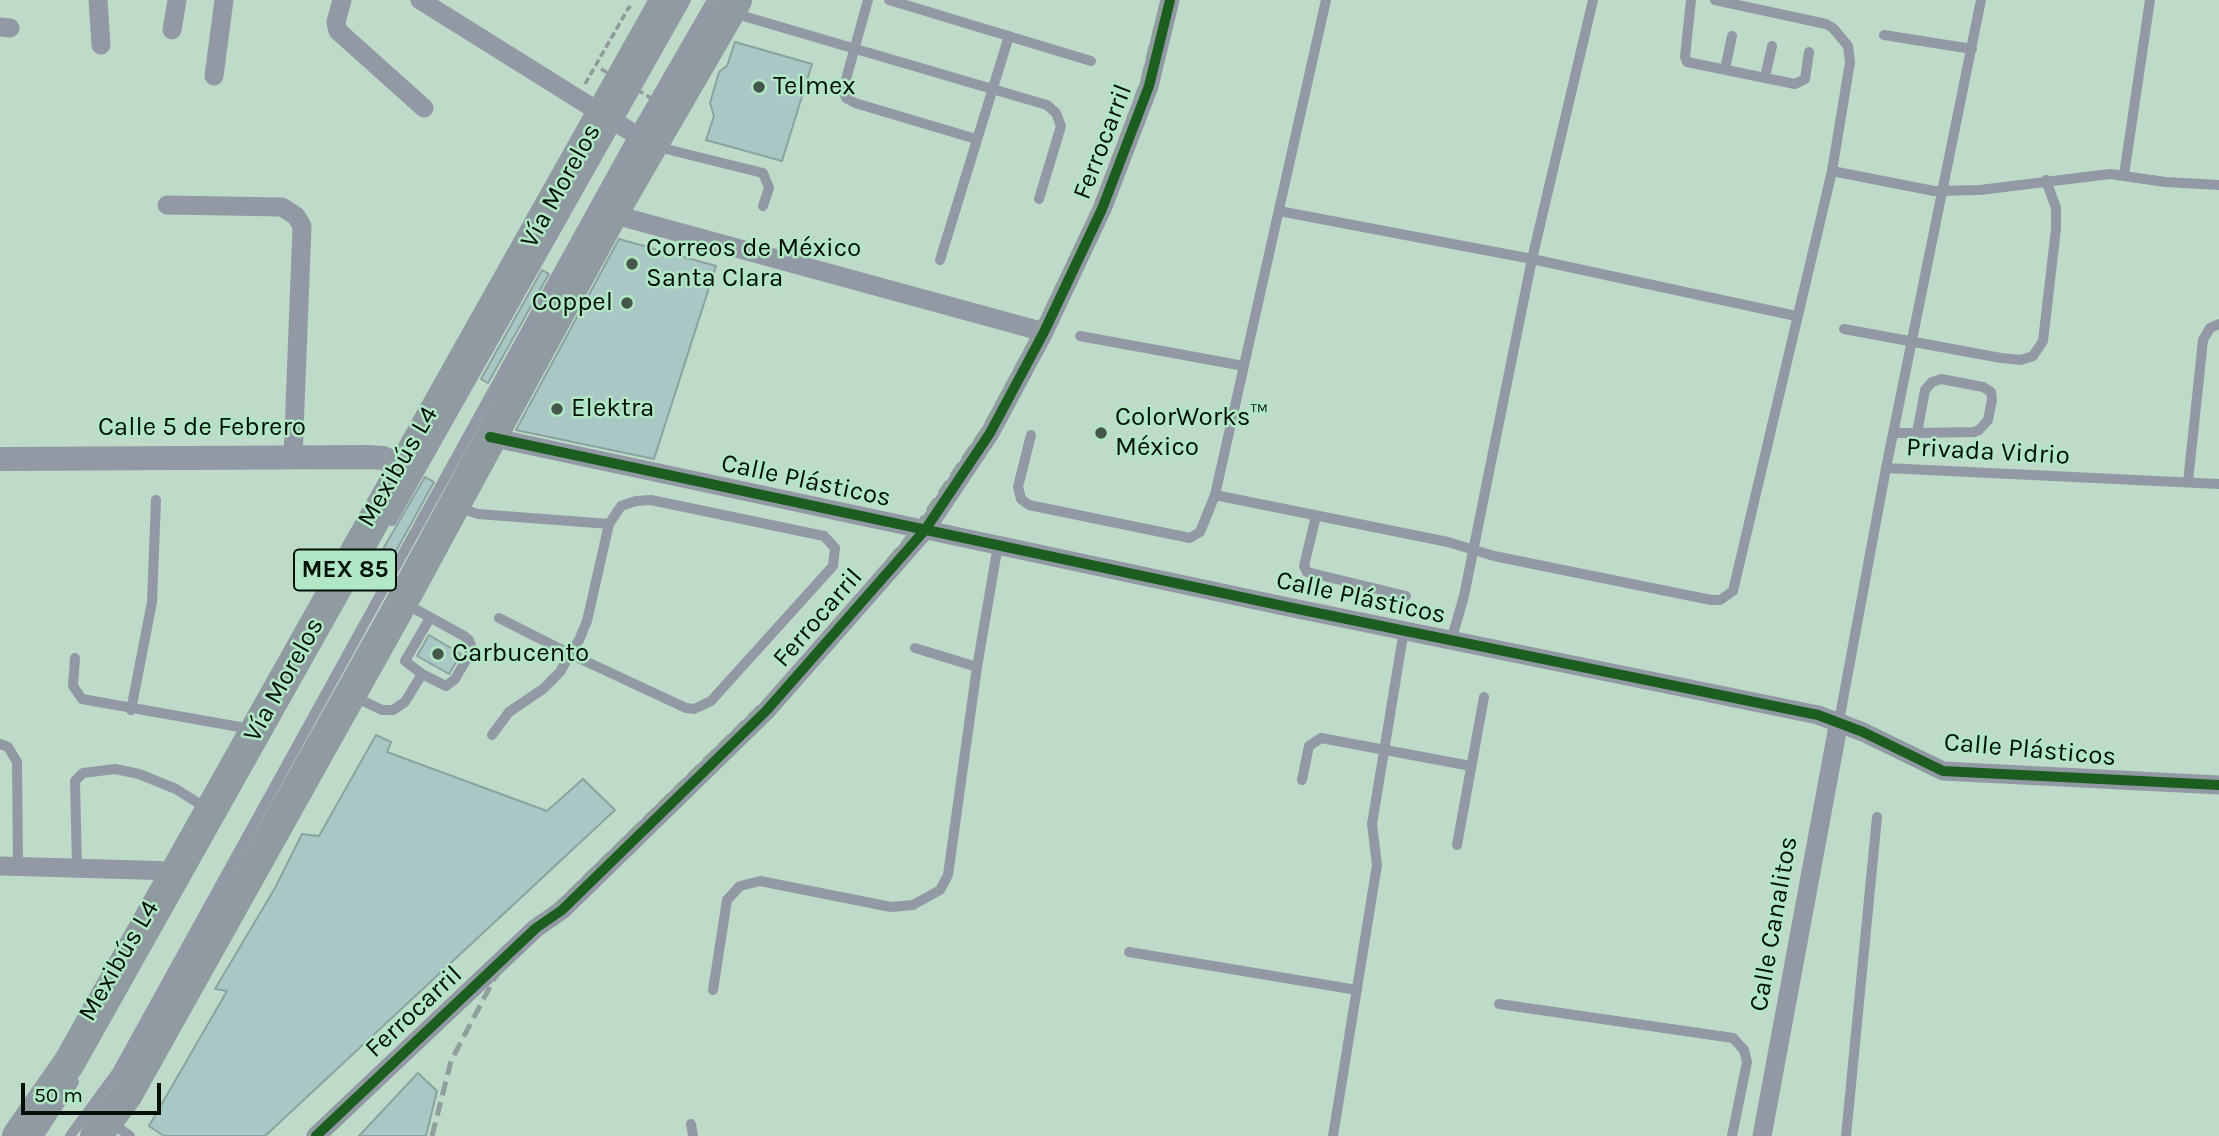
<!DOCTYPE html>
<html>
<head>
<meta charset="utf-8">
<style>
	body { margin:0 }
	#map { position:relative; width:2219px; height:1136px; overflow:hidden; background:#bedbc9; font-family:Karla,sans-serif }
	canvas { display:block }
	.scale { position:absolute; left:21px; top:1083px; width:140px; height:32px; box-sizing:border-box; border:4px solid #011107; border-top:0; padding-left:9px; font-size:21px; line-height:24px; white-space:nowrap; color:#011107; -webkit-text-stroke:5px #b2e7c6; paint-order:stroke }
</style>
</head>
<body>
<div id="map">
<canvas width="2219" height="1136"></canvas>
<div class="scale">50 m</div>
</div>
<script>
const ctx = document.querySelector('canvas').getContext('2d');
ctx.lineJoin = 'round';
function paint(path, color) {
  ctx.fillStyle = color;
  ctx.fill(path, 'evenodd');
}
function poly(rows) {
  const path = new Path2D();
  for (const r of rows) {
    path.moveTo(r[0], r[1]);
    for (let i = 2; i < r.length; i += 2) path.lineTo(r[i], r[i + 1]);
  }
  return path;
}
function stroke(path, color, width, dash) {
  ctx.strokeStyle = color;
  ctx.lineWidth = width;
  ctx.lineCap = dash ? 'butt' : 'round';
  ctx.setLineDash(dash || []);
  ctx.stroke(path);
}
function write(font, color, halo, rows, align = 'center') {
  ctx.font = font + ' Karla,sans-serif';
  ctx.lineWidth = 5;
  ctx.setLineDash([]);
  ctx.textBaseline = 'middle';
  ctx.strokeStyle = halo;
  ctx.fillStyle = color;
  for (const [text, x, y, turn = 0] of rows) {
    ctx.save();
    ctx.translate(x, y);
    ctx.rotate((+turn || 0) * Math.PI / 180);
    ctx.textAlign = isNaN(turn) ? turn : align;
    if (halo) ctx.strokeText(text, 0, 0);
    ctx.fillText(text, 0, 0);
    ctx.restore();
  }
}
const building = poly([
	[735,42,812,64,782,161,706,140,714,116,710,103,719,72,727,66,735,42],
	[619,239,716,266,654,459,516,430,619,239],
	[542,270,549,274,488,383,481,379,542,270],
	[425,477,434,482,374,591,362,585,425,477],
	[429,635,461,654,449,674,417,656,429,635],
	[376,735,391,742,387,752,547,811,583,779,615,810,265,1136,164,1136,149,1126,227,991,215,989,275,888,302,834,319,836,376,735],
	[418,1073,437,1091,426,1136,359,1136,418,1073]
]);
const path = poly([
	[585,84,629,7,634,10]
]);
const service = poly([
	[868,0,843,90,846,98,855,103,976,139],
	[889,0,1091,61],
	[1691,0,1685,57,1687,62,1795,84,1805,79,1809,52],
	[733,13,1047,105,1056,113,1061,126,1039,199],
	[1884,35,1972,49],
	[1725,69,1732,36],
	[1765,77,1772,46],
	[658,147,763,173,769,188,763,206],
	[1832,171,1934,191,1980,190,2110,174,2165,182,2219,185],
	[2124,175,2150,0],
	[1279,211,1532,259,1796,316],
	[940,260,1009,36],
	[1844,329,2001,358,2021,360,2033,356,2043,341,2056,229,2056,208,2046,180],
	[1080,336,1244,366],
	[1893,433,1917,433,1974,432,1979,430,1988,420,1992,400,1991,392,1983,387,1941,379,1932,382,1925,390,1917,433],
	[1031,435,1018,487,1021,499,1029,505,1190,538,1200,532,1215,495,1326,0],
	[1886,468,1981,0],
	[2188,482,2203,340,2210,328,2219,324],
	[1215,495,1448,542,1494,556,1711,600,1720,600,1733,591,1832,171,1850,62,1848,46,1833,28,1826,24,1715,0],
	[457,507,478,514,609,524],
	[1316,516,1304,566,1307,572,1406,596],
	[392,521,686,0],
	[406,604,464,636,469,640,471,645,469,655,455,679,446,686,422,674,405,661,430,618],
	[1451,641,1464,596,1532,259,1593,0],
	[915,648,977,667],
	[75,658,73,686,82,699,251,729],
	[353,696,382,710,393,710,405,702,422,674],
	[131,710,152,602,156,500],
	[1839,721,1886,468,2219,484],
	[492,735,509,712,543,689,560,672,570,654,579,640,587,621,609,524,621,506,636,501,651,500,824,536,835,548,833,566,711,701,694,709,686,708,570,654,499,618],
	[0,744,8,747,17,762,18,866],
	[1302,780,1309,746,1321,738,1471,766],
	[1457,845,1484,697],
	[77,867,75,781,83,773,115,769,139,774,176,789,206,808],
	[1129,952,1357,990],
	[713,990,727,900,740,886,760,881,891,907,913,905,940,890,948,875,977,667,998,545],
	[1499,1004,1733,1038,1744,1050,1747,1062,1732,1136],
	[112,1123,130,1136],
	[691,1124,693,1136],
	[39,1136,74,1082],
	[70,1136,117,1072,625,151,712,0],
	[1333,1136,1377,865,1372,824,1404,630],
	[1846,1136,1877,817]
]);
const minor = poly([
	[98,0,101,45],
	[342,0,336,22,338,31,424,108],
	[420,0,652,145],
	[0,27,10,28],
	[172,30,177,0],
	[214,76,224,0],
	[167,205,282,207,296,216,302,226,293,458],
	[612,214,1044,332],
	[490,437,1288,607,1818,715,1863,732,1943,771,2219,785],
	[0,866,175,871],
	[316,1136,536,928,562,910,766,711,925,530,990,433,1044,332,1102,209,1149,86,1170,0],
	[1762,1136,1839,721]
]);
const tertiary = poly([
	[0,459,368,457,383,458,403,467]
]);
const primary = poly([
	[18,1136,69,1063,666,0],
	[96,1136,127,1094,402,602,612,214,736,0]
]);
const rail = poly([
	[308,1136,564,898,793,674,916,528,985,427,1037,330,1096,207,1142,83,1163,0],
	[432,1136,451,1061,494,979,510,959]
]);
const pathBridge = poly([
	[601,69,682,116]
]);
const cycleway = poly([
	[490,437,1288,607,1818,715,1863,732,1943,771,2219,785],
	[316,1136,536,928,562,910,766,711,925,530,990,433,1044,332,1102,209,1149,86,1170,0]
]);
const markers = [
	[759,87,7,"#43584b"],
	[632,264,7,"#43584b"],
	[627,303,7,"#43584b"],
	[557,409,7,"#43584b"],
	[1101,433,7,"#43584b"],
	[438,654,7,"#43584b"]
];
const shields = [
	[345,570,102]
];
const shieldNames = [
	["MEX 85",345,570]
];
const poiNames = [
	["Telmex",773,87],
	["Correos de México",646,249],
	["Santa Clara",646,279],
	["Coppel",613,303,"right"],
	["Elektra",571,409],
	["ColorWorks™",1115,418],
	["México",1115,448],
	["Carbucento",452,654]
];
const streetNames = [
	["Ferrocarril",1103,142,-69],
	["Vía Morelos",561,186,-61],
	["Calle 5 de Febrero",202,428],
	["Privada Vidrio",1988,452,3],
	["Mexibús L4",398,467,-60],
	["Calle Plásticos",806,481,12],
	["Calle Plásticos",1361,598,12],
	["Ferrocarril",818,618,-49],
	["Vía Morelos",284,680,-61],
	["Calle Plásticos",2030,750,5],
	["Calle Canalitos",1774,924,-80],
	["Mexibús L4",119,961,-60],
	["Ferrocarril",414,1012,-43]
];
paint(building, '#a9c8c5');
stroke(building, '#8aa39f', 2);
stroke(path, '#8e9a9c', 3.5, [7, 3.5]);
stroke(service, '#9299a4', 10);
stroke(minor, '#9299a4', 19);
stroke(tertiary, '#9299a4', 24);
stroke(primary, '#8f9ba1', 32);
stroke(rail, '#909f9c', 5, [14, 7]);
stroke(pathBridge, '#8e9a9c', 3.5, [7, 3.5]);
stroke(cycleway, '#1b5e20', 10);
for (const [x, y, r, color] of markers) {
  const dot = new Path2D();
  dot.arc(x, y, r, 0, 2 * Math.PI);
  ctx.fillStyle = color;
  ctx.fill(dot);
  stroke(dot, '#b2e7c6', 2.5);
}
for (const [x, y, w] of shields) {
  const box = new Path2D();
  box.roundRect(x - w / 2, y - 20.5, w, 41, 5);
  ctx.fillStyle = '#b2e7c6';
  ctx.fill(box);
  stroke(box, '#011107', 2);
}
write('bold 24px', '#011107', null, shieldNames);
write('26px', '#011107', '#b2e7c6', poiNames, 'left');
write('26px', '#011107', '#b2e7c6', streetNames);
</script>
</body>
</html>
